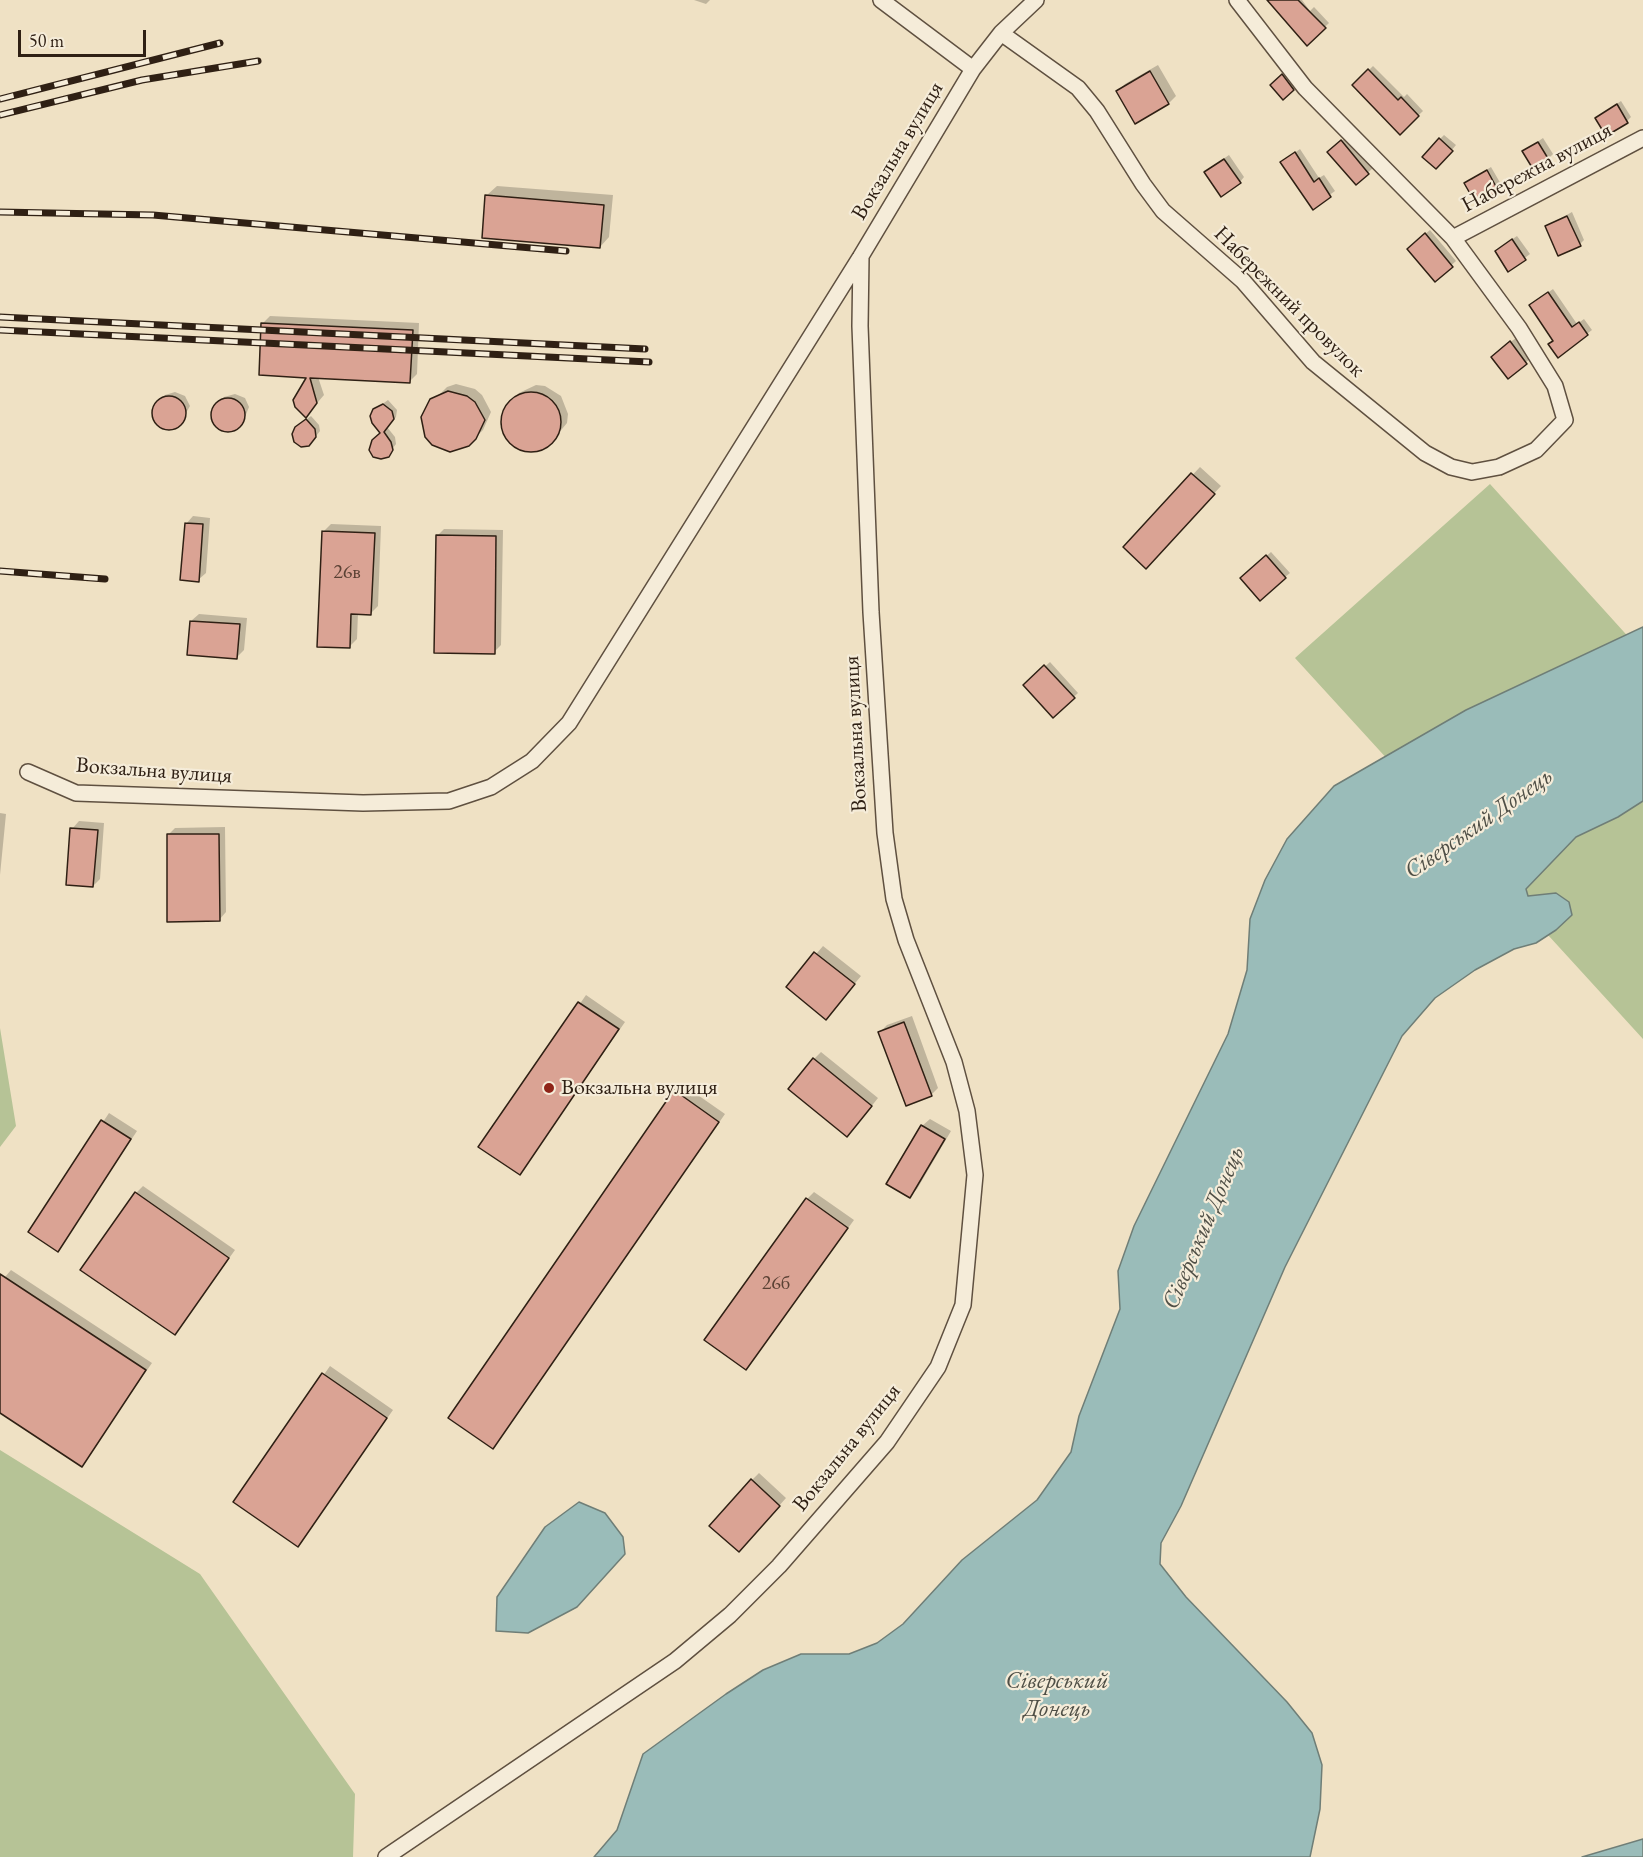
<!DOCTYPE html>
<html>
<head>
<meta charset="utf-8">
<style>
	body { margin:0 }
	#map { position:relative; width:1643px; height:1857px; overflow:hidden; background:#efe1c4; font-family:"EB Garamond",serif }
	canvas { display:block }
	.scale { position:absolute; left:18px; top:30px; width:128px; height:27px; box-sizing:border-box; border:3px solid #2f2014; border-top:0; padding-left:8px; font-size:18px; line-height:21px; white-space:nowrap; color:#2f2014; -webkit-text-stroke:4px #f5ecd9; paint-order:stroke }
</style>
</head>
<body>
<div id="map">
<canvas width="1643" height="1857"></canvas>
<div class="scale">50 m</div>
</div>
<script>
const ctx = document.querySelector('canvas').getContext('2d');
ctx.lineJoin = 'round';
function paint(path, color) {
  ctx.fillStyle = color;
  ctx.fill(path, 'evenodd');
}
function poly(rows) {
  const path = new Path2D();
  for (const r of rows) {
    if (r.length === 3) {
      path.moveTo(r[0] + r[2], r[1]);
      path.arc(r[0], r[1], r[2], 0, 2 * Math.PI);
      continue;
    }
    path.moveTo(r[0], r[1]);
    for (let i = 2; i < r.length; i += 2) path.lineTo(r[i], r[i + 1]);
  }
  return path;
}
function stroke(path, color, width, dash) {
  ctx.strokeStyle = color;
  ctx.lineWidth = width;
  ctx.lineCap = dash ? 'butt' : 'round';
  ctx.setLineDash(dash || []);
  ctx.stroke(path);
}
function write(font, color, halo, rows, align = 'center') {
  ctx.font = font + ' "EB Garamond",serif';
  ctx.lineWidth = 4.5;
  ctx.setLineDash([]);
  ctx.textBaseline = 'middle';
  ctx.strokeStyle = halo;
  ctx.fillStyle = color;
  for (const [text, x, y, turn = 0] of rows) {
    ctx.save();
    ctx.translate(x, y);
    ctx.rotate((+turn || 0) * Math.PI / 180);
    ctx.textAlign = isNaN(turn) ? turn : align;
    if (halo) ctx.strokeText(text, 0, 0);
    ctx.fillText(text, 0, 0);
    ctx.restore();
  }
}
const green = poly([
	[1490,484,1643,653,1643,1039,1295,658],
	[0,1028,16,1126,0,1147],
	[0,1450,200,1574,355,1794,353,1857,0,1857]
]);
const water = poly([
	[1643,627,1643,801,1618,817,1576,837,1526,889,1528,896,1556,893,1569,902,1572,915,1556,930,1536,943,1514,949,1475,970,1435,998,1402,1036,1285,1267,1181,1506,1161,1543,1160,1564,1186,1597,1287,1702,1312,1733,1322,1765,1320,1809,1310,1857,594,1857,617,1830,643,1754,726,1694,763,1670,801,1654,849,1654,877,1643,903,1624,962,1560,1037,1500,1071,1452,1079,1416,1120,1309,1118,1271,1134,1226,1228,1034,1247,970,1250,919,1265,880,1287,839,1334,786,1466,710,1643,627],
	[579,1502,605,1513,623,1537,625,1554,577,1607,528,1633,496,1631,497,1597,545,1527,579,1502],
	[1643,1839,1643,1857,1582,1857,1643,1839]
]);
const shadow = poly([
	[694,0,710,0,706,4],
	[1269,0,1302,0,1310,11,1314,7,1329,23,1307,44],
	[1158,65,1176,96,1169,103,1135,122,1118,91,1125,84],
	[1373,66,1404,97,1407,94,1423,111,1400,133,1354,85],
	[1287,71,1298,85,1283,98,1276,81],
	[1621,101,1631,117,1627,121,1596,118],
	[1444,135,1456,145,1441,163,1440,139],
	[1346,137,1373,168,1356,183,1334,147],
	[1543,138,1553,154,1548,159,1524,151],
	[1300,149,1319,178,1324,175,1335,191,1313,207,1282,162],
	[1229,155,1244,177,1240,182,1210,168],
	[1491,167,1502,186,1498,190,1466,183],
	[497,186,613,195,609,237,600,247,487,195],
	[1572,212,1584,240,1580,244,1547,226],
	[1430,230,1456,261,1435,280,1413,244],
	[1517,236,1530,254,1509,270,1501,247],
	[1553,289,1577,324,1584,319,1592,330,1559,355,1554,341,1531,305],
	[270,316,419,323,417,374,410,381,318,377,324,395,306,416,309,376,263,323],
	[1516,338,1531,358,1508,377,1497,352],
	[456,384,475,389,482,395,491,412,483,430,475,438,459,449,441,448,433,444,423,427,425,409,447,387],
	[536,385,545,386,561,396,568,414,567,423,548,446,530,451,512,445,500,424,511,401,519,393],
	[175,392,185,396,190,406,179,425,163,428,155,422,154,408,165,395],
	[235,394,245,398,249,407,243,422,228,431,215,423,213,409,224,397],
	[388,400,397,410,396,417,387,427,395,437,396,444,390,452,374,410],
	[311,416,319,425,320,431,313,440,302,423],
	[1200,467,1221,486,1153,559,1125,547],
	[193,516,210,518,206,573,198,580,186,524],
	[331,524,381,526,378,606,371,613,358,613,357,639,349,647,323,532],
	[444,529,503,530,501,645,494,652,437,536],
	[1271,552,1290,573,1285,577,1247,573],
	[199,614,247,618,244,650,237,657,191,621],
	[1050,662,1078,693,1053,716,1025,685],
	[0,813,6,814,0,875],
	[79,821,104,823,100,879,93,886,72,829],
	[225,827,226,912,219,920,168,835,175,828],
	[823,946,861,976,833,1010,788,987],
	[586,995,625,1022,520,1173,481,1147],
	[912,1016,938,1088,931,1095,880,1032,887,1025],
	[821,1052,878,1098,854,1128,814,1059],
	[682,1084,725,1114,493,1447,675,1091],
	[109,1113,137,1131,58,1250,30,1232],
	[930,1119,951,1131,917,1189,910,1196,888,1183,922,1126],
	[143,1186,235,1250,175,1333,136,1193],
	[814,1192,854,1220,746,1368,807,1199],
	[11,1270,152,1363,81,1465,0,1411,0,1283],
	[330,1366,393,1410,298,1545,235,1501],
	[759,1473,786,1498,746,1543,752,1480]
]);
const building = poly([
	[1267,0,1298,0,1326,28,1307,46,1267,0],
	[1368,69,1398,100,1401,97,1419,116,1400,135,1352,85,1368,69],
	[1150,71,1169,104,1135,124,1116,91,1150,71],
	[1282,74,1294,90,1283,100,1270,85,1282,74],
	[1617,104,1628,123,1606,136,1595,118,1617,104],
	[1439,138,1453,151,1436,169,1422,157,1439,138],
	[1341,140,1369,174,1356,185,1327,152,1341,140],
	[1538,142,1549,160,1533,169,1522,151,1538,142],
	[1295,152,1314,182,1319,178,1331,197,1313,210,1280,162,1295,152],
	[1224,159,1241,183,1221,197,1204,172,1224,159],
	[1487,170,1499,192,1476,204,1464,183,1487,170],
	[485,195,604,205,600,248,482,238,485,195],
	[1567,216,1581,246,1558,256,1545,226,1567,216],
	[1425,233,1453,267,1435,282,1407,249,1425,233],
	[1512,239,1526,260,1508,272,1495,251,1512,239],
	[1548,292,1572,327,1579,322,1588,335,1558,358,1548,344,1553,341,1529,305,1548,292],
	[261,323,413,330,410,383,310,378,317,403,306,418,295,407,293,400,306,378,259,375,261,323],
	[1510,341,1527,364,1508,379,1491,357,1510,341],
	[448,391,467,396,475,402,485,420,476,439,469,446,450,452,432,445,425,437,421,417,430,399,448,391],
	[531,422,30],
	[169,413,17],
	[228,415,17],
	[383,404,392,411,394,419,384,432,391,442,393,450,389,457,381,459,373,457,369,450,372,440,380,433,372,423,370,416,373,409,383,404],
	[306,419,315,429,316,437,309,446,301,447,294,442,292,434,295,427,306,419],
	[1191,473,1215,494,1146,569,1123,547,1191,473],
	[185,523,203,524,199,582,180,580,185,523],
	[322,531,375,533,371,615,351,614,350,648,317,647,322,531],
	[436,535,496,536,495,654,434,653,436,535],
	[1266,555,1286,578,1260,601,1240,578,1266,555],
	[190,621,240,624,237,659,187,655,190,621],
	[1044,665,1075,698,1053,718,1023,685,1044,665],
	[70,828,98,830,93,887,66,885,70,828],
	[167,834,219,834,220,921,167,922,167,834],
	[814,952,855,984,826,1020,786,987,814,952],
	[578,1002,619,1029,520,1175,478,1147,578,1002],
	[904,1022,932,1096,906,1106,878,1032,904,1022],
	[813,1058,872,1106,847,1137,788,1089,813,1058],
	[674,1090,719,1122,493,1449,448,1418,674,1090],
	[101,1120,131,1139,58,1252,28,1232,101,1120],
	[921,1125,945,1139,910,1198,886,1184,921,1125],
	[135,1192,229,1258,175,1335,80,1270,135,1192],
	[806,1198,848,1228,746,1370,704,1340,806,1198],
	[0,1274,146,1370,82,1467,0,1413,0,1274],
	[322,1373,387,1418,298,1547,233,1502,322,1373],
	[751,1479,780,1506,739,1552,709,1526,751,1479]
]);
const street = poly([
	[881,0,973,69],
	[1001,33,1078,88,1097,111,1143,184,1163,211,1243,281,1313,362,1425,453,1451,467,1472,472,1499,467,1536,450,1565,420,1555,386,1519,328,1453,238,1305,88,1237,0],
	[1453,238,1643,138],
	[28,772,76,793,363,803,449,801,491,787,532,761,569,723,861,256,973,69,1001,33,1036,0],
	[386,1857,675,1661,730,1615,779,1566,887,1442,938,1367,963,1305,975,1175,967,1111,954,1062,906,940,894,899,885,833,871,612,860,326,861,256]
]);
const rail = poly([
	[0,99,220,43],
	[0,115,142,80,258,61],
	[0,212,153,215,566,251],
	[0,317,645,349],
	[0,330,649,362],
	[0,571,105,579]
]);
const markers = [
	[549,1088,6,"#8f2418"]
];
const numberNames = [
	["26в",347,573],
	["26б",776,1284]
];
const streetNames = [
	["Вокзальна вулиця",898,151,-59],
	["Набережна вулиця",1537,168,-28],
	["Набережний провулок",1289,302,45],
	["Вокзальна вулиця",856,734,-93],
	["Вокзальна вулиця",154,771,4],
	["Вокзальна вулиця",847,1448,-51]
];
const poiNames = [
	["Вокзальна вулиця",561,1088]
];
const waterNames = [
	["Сіверський Донець",1479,824,-35],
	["Сіверський Донець",1204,1228,-67],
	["Сіверський",1057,1681],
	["Донець",1057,1709]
];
paint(green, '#b6c396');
paint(water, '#9abcb9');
stroke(water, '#6f7e77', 1.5);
paint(shadow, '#0003');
paint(building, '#daa394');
stroke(building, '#2f2014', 1.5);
stroke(street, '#5f5040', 18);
stroke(street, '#f5ecd9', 15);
stroke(rail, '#2f2014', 7);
stroke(rail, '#f5ecd9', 4.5, [14]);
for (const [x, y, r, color] of markers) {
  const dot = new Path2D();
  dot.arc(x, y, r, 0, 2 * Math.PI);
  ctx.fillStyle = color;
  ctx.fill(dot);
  stroke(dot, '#f5ecd9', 2);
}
write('20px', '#5a4134', null, numberNames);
write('22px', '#2f2014', '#f5ecd9', streetNames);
write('22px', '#2f2014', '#f5ecd9', poiNames, 'left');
write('italic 24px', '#4f4f46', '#f5ecd9', waterNames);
</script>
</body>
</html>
